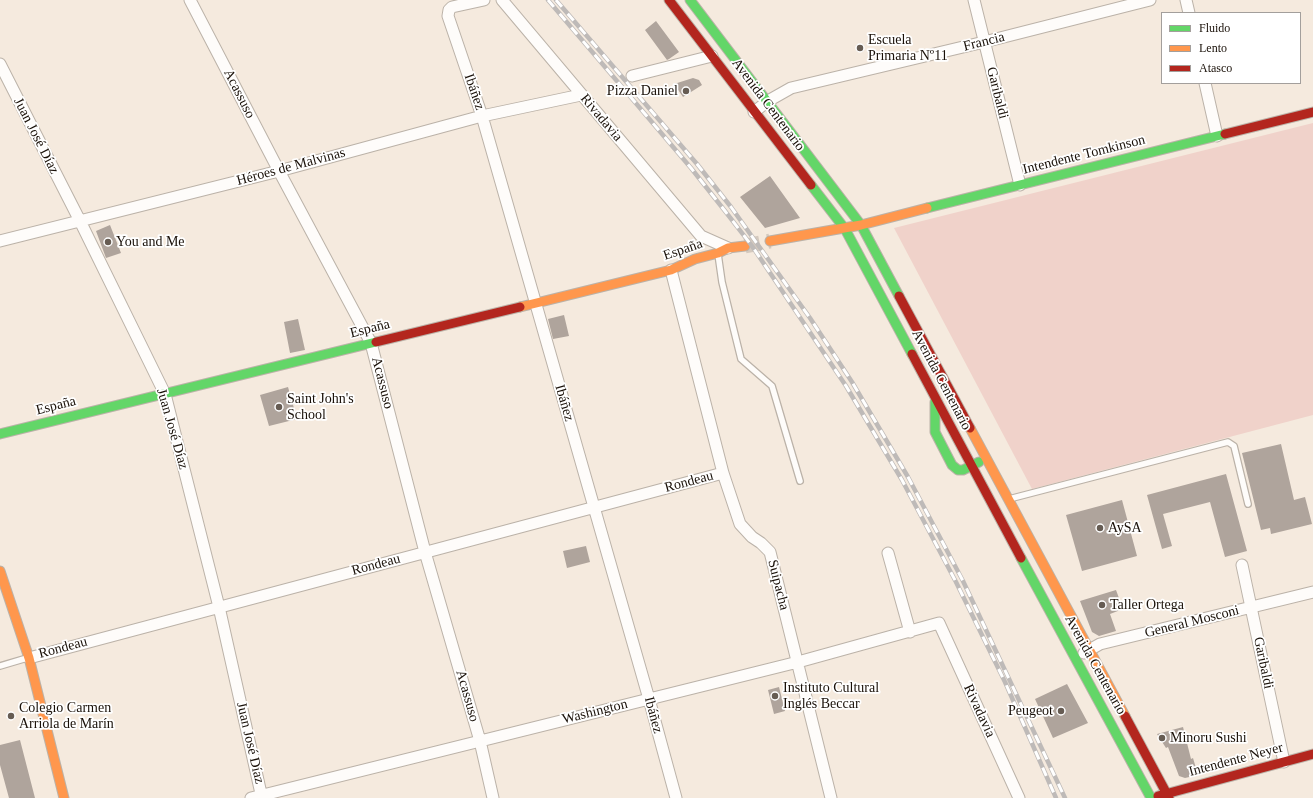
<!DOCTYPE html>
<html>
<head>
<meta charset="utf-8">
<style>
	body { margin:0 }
	#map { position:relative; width:1313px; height:798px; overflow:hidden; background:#f5eade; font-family:Georgia,serif }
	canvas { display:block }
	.legend { position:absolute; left:1161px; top:12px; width:140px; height:72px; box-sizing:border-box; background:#fff; border:1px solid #a39f9c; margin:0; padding:5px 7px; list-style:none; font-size:12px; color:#191008 }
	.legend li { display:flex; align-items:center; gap:8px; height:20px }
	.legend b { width:20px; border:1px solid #a39f9c }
</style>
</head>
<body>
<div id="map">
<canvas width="1313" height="798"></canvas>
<ul class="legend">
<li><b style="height:5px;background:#63d668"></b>Fluido</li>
<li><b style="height:5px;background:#ff974d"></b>Lento</li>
<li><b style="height:5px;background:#b3261e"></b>Atasco</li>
</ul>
</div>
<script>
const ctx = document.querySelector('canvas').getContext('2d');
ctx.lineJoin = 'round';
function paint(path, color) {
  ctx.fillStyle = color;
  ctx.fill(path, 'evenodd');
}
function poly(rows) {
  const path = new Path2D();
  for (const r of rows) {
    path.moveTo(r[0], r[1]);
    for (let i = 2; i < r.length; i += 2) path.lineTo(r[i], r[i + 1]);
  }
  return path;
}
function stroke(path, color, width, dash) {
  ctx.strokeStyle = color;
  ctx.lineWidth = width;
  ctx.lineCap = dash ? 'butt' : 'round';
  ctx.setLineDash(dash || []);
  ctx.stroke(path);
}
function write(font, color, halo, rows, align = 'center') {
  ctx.font = font + ' Georgia,serif';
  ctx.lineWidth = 3.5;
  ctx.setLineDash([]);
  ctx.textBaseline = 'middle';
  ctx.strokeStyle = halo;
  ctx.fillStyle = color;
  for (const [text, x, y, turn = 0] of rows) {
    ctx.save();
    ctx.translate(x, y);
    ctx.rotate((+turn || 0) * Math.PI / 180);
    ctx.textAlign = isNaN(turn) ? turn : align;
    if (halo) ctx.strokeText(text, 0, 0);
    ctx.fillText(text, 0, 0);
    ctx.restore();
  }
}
const green = poly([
	[1313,123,1313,415,1032,489,894,228]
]);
const building = poly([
	[656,21,679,52,669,59,667,60,645,30],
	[693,78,699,80,702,85,683,97,674,84],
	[770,176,800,218,765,228,740,197],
	[110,225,121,253,106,258,96,231],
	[564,315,569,336,553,339,548,319],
	[298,319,305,350,290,353,284,322],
	[288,387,297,419,269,426,260,395],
	[1281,444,1294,500,1305,497,1312,524,1271,534,1270,528,1261,530,1242,453],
	[1226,474,1247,551,1225,557,1210,502,1163,514,1172,546,1162,549,1147,495],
	[1122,500,1137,556,1082,571,1066,515],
	[586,546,590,562,567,568,563,551],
	[1116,590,1123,609,1110,614,1116,631,1099,636,1092,632,1080,601],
	[1067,684,1088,723,1053,738,1035,699],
	[779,687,785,711,774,714,768,690],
	[1183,727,1191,759,1193,758,1198,775,1185,778,1179,776,1168,747,1166,748,1157,734],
	[20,740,35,798,9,798,0,765,0,745]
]);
const secondaryTunnel = poly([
	[745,246,770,241]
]);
const lane = poly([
	[718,254,722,282,741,359,772,386,800,481],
	[1009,499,1228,442,1234,446,1248,504],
	[0,666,27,658]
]);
const street = poly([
	[190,0,279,171,371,343,425,552,480,741,493,798],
	[484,0,452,7,449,10,448,16,482,116,649,699,676,798],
	[502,0,701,236,728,248],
	[974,0,1020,185],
	[1186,0,1189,13],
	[0,64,80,221,165,394,219,607,262,798],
	[632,76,712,56],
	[1205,83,1217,136],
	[754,112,768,101,791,88,984,42,1150,0],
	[0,241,279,171,482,116,581,95],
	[671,270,723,473,740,524,752,537,761,543,770,552,831,798],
	[888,553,910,632],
	[1242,565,1284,762],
	[1084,653,1100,644,1313,592],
	[29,658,723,473],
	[251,798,798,662,939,623,1019,798]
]);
const fast = poly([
	[690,0,861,225,899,296],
	[811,185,845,229,912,354],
	[927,208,1225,134],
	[935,402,935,432,952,465,958,470,963,470,979,462],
	[0,434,376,342],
	[1021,558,1151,798]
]);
const slow = poly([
	[770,241,861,225,927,208],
	[520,307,671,270,695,259,718,253,728,248,745,246],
	[970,428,1125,716],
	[0,571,29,658,64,798]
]);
const jam = poly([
	[669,0,811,185],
	[1225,134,1313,112],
	[899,296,970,428],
	[376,342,520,307],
	[912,354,1021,558],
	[1125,716,1169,798],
	[1158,796,1313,754]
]);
const rail = poly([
	[548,0,691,168,725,211,752,246,846,386,902,480,956,582,1005,682,1056,798],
	[556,0,697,164,731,207,810,318,852,382,908,477,963,581,1065,798]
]);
const markers = [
	[860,48,4,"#665c53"],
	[686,91,4,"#665c53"],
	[108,242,4,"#665c53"],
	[279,407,4,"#665c53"],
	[1100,528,4,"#665c53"],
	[1102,605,4,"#665c53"],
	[775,696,4,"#665c53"],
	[1061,711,4,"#665c53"],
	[11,716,4,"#665c53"],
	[1162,738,4,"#665c53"]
];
const poiNames = [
	["Escuela",868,40],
	["Primaria Nº11",868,56],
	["Pizza Daniel",678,91,"right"],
	["You and Me",116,242],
	["Saint John's",287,399],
	["School",287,415],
	["AySA",1108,528],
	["Taller Ortega",1110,605],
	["Instituto Cultural",783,688],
	["Inglés Beccar",783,704],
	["Colegio Carmen",19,708],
	["Arriola de Marín",19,724],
	["Peugeot",1053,711,"right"],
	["Minoru Sushi",1170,738]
];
const streetNames = [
	["Francia",984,42,-14],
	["Ibáñez",474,92,71],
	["Garibaldi",997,93,76],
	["Acassuso",239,94,63],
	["Avenida Centenario",768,105,53],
	["Rivadavia",601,118,50],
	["Juan José Díaz",36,136,63],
	["Intendente Tomkinson",1084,155,-14],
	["Héroes de Malvinas",291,167,-15],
	["España",683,250,-19],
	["España",370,329,-14],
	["Avenida Centenario",941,380,62],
	["Acassuso",382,383,76],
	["Ibáñez",564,403,74],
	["España",56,406,-14],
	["Juan José Díaz",172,429,74],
	["Rondeau",689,482,-15],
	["Rondeau",376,565,-15],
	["Suipacha",778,585,76],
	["General Mosconi",1192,622,-14],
	["Rondeau",63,648,-15],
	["Garibaldi",1263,663,78],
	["Avenida Centenario",1095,665,61],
	["Acassuso",467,696,74],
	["Rivadavia",979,711,65],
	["Washington",595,712,-14],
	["Ibáñez",653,715,75],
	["Juan José Díaz",250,743,77],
	["Intendente Neyer",1236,760,-15]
];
paint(green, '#f0d2ca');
paint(building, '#afa49c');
stroke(secondaryTunnel, '#d4c9be', 15, [15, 8]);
stroke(lane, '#bbb2a8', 8);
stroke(street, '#bbb2a8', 13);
stroke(fast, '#bbb2a8', 11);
stroke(slow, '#bbb2a8', 11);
stroke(jam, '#bbb2a8', 11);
stroke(lane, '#fefcfa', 5.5);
stroke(street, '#fefcfa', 11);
stroke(fast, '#63d668', 9);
stroke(slow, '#ff974d', 9);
stroke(jam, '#b3261e', 9);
stroke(rail, '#bebab8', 4.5);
stroke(rail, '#fff', 3, [9]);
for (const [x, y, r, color] of markers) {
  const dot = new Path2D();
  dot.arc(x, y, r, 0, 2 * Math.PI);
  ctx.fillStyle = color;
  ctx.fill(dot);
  stroke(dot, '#fff', 1.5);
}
write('14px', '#191008', '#fff', poiNames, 'left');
write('14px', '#191008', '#fff', streetNames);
</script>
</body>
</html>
